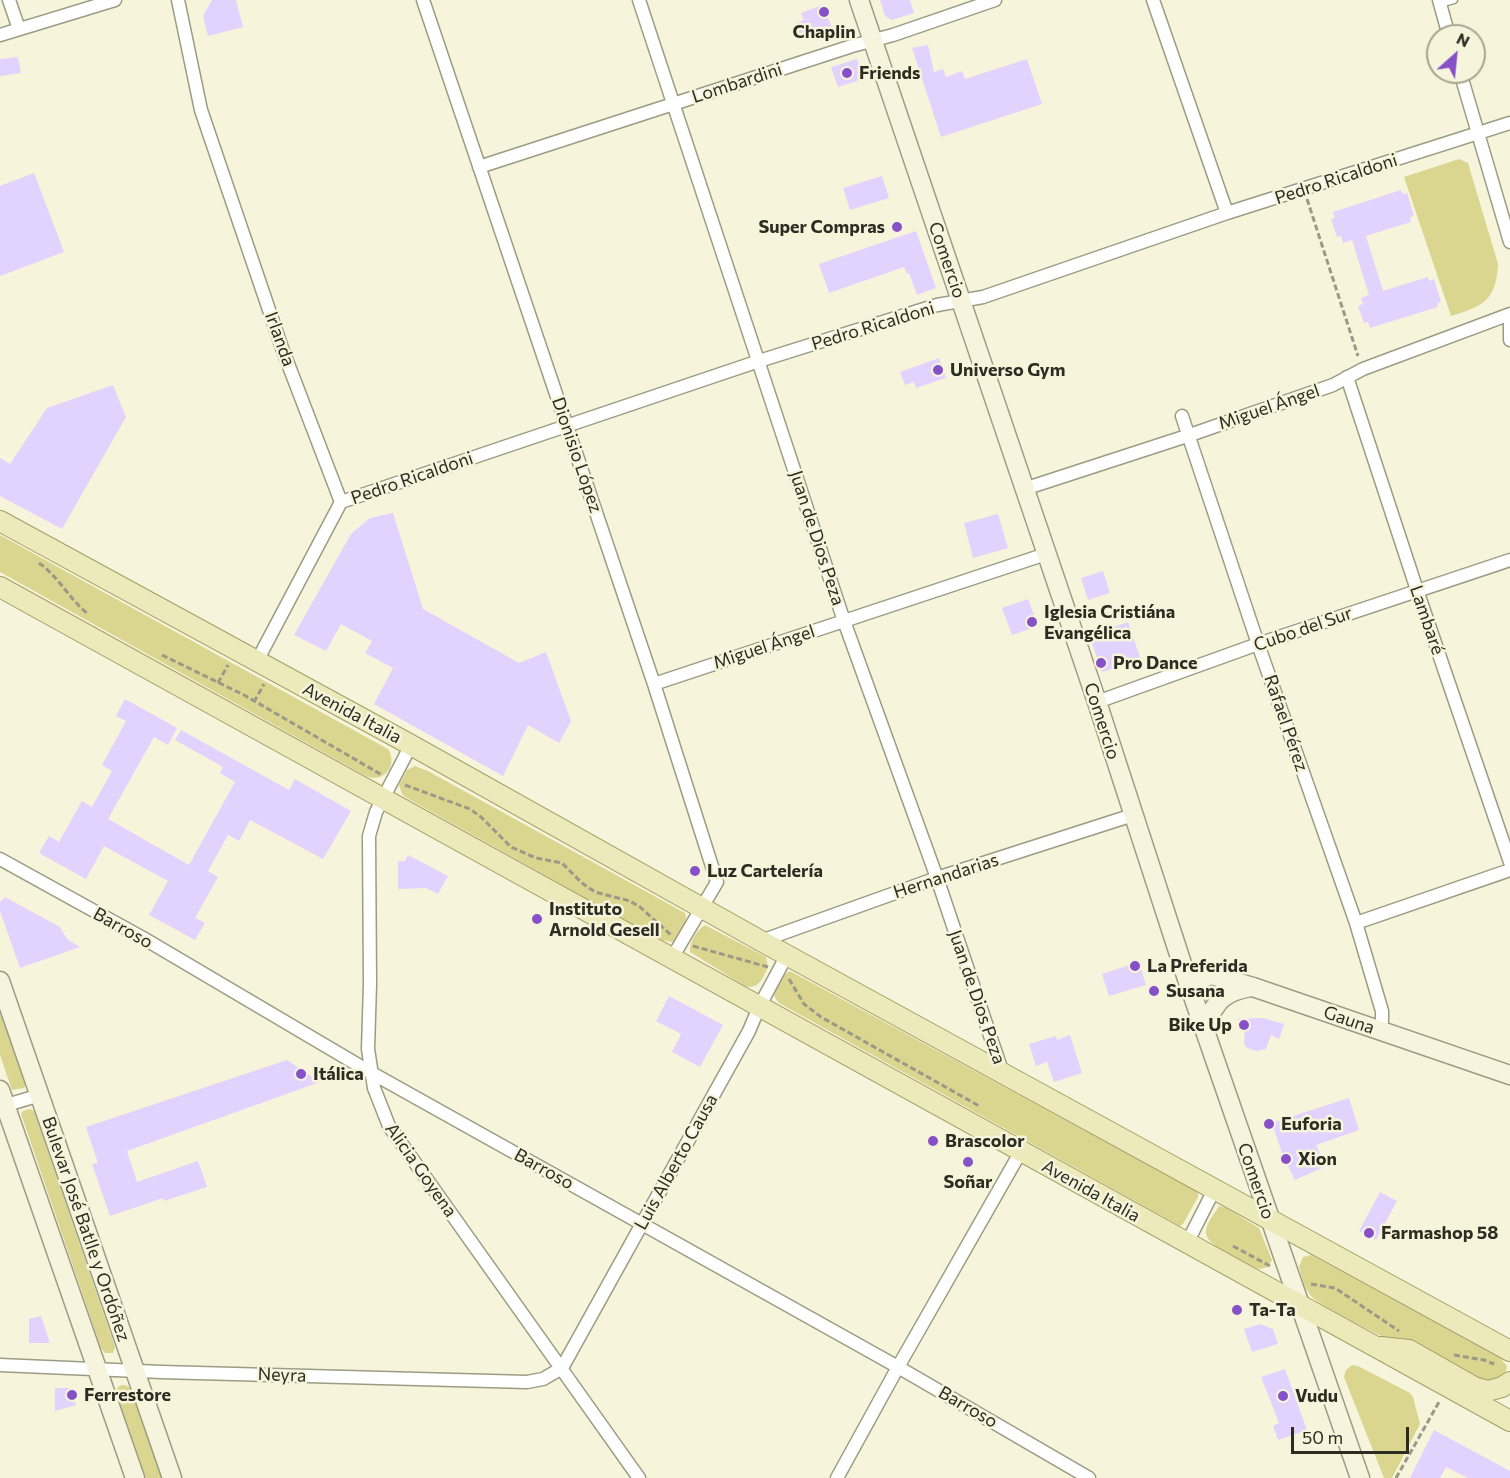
<!DOCTYPE html>
<html>
<head>
<meta charset="utf-8">
<style>
  body { margin:0 }
  #map { position:relative; width:1510px; height:1478px; overflow:hidden; background:#f6f5db; font-family:Commissioner,sans-serif }
  canvas { display:block }
  .north { position:absolute; left:1426px; top:24px; width:60px; height:60px; box-sizing:border-box; background:#f6f5db; border:2px solid #a5a591; border-radius:50%; rotate:27deg; font-size:16px; font-weight:700; line-height:24px; text-align:center; color:#2c2c22 }
  .north::after { content:''; display:block; margin:auto; width:21px; height:27px; background:#8650c7; clip-path:polygon(50% 0,100% 100%,50% 72%,0 100%) }
  .scale { position:absolute; left:1291px; top:1427px; width:118px; height:27px; box-sizing:border-box; border:3px solid #2c2c22; border-top:0; padding-left:8px; font-size:18px; line-height:21px; white-space:nowrap; color:#2c2c22; -webkit-text-stroke:4px #f6f5db; paint-order:stroke }
</style>
</head>
<body>
<div id="map">
<canvas width="1510" height="1478"></canvas>
<div class="north">N</div>
<div class="scale">50 m</div>
</div>
<script>
const context = document.querySelector('canvas').getContext('2d');
context.lineJoin = 'round';
function paint(path, color) {
  context.fillStyle = color;
  context.fill(path, 'evenodd');
}
function strokePath(path, color, width, dash) {
  context.strokeStyle = color;
  context.lineWidth = width;
  context.lineCap = dash ? 'butt' : 'round';
  context.setLineDash(dash || []);
  context.stroke(path);
}
function drawText(font, color, halo, rows, align = 'center') {
  context.font = font + ' Commissioner,sans-serif';
  context.lineWidth = 5;
  context.setLineDash([]);
  context.textBaseline = 'middle';
  context.strokeStyle = halo;
  context.fillStyle = color;
  for (const [text, x, y, turn = 0] of rows) {
    context.save();
    context.translate(x, y);
    context.rotate((+turn || 0) * Math.PI / 180);
    context.textAlign = isNaN(turn) ? turn : align;
    if (halo) context.strokeText(text, 0, 0);
    context.fillText(text, 0, 0);
    context.restore();
  }
}
const green = new Path2D(`
  M1459,159L1468,163L1498,264C1496,301 1483,306 1451,316L1404,177Z
  M0,535L388,749C398,764 385,784 366,776L0,572Z
  M415,766L428,771L685,913C689,922 680,932 675,940L672,942L661,940L405,797L402,794L399,785L407,770Z
  M705,925L766,957L768,967C763,978 759,990 745,986L690,952C689,942 697,930 705,925Z
  M790,971L1198,1192V1197L1183,1224L1180,1226L779,1003L774,996C775,987 782,975 790,971Z
  M0,1010L26,1085L24,1088L12,1090L0,1055Z
  M30,1109L34,1111L115,1347L113,1353H105L101,1348L21,1114L23,1111Z
  M1219,1206L1226,1208L1259,1228L1272,1260L1268,1267L1260,1269L1255,1268C1243,1261 1205,1246 1206,1232C1206,1223 1215,1213 1219,1206Z
  M1311,1255L1500,1358L1507,1366C1506,1374 1501,1380 1492,1380C1472,1382 1328,1313 1312,1297C1304,1289 1302,1277 1299,1267L1303,1257Z
  M1352,1365L1358,1366L1410,1393L1413,1397L1420,1424L1392,1478H1384L1344,1377L1346,1370Z
  M121,1385H125L130,1388L162,1478H146L116,1392V1389Z`);
const building = new Path2D(`
  M212,0H236L243,27L208,36L203,16Z
  M880,0H910L914,13L892,20L885,16Z
  M823,5L832,28L801,40L795,23L804,20L801,13Z
  M928,45L934,72L943,69L946,77L962,71L965,79L1027,59L1042,104L941,137L912,48Z
  M18,57L21,73L0,76V59Z
  M857,59L863,79L838,87L831,67Z
  M34,173L64,252L0,276V186Z
  M882,176L889,198L850,210L843,188Z
  M1401,190L1403,194L1407,193L1414,216L1410,217L1411,222L1366,236L1383,291L1428,277L1429,281L1434,279L1441,302L1437,303L1438,307L1370,328L1368,322L1364,323L1358,306L1363,304L1361,298L1369,295L1352,240L1343,243L1341,236L1337,237L1331,219L1335,218L1333,212Z
  M916,231L936,288L917,295L909,273L907,274L904,267L829,293L819,264Z
  M939,358L946,378L916,388L914,382L905,385L900,372Z
  M113,385L126,417L62,529L0,496V458L10,464L47,408Z
  M393,513L423,609L519,663L546,652L571,721L559,743L528,725L503,776L374,704L393,668L365,653L372,641L341,624L326,651L294,635L351,534L370,518Z
  M998,514L1008,548L973,558L964,523Z
  M1103,571L1110,593L1088,600L1081,578Z
  M1028,599L1038,626L1012,635L1002,608Z
  M1128,622L1141,660L1102,672L1089,635Z
  M125,699L177,728L168,745L154,737L108,819L189,865L235,782L220,773L223,767L175,740L181,730L289,790L295,779L351,811L323,859L250,820L239,841L228,835L208,871L218,877L195,918L205,923L195,940L149,915L168,881L104,846L86,879L39,853L49,836L59,842L82,801L92,807L112,771L102,765L126,721L116,716Z
  M408,855L448,876L438,894L426,888L398,889V861H405Z
  M5,897L60,927L67,939L80,947L20,968L0,911V902Z
  M1139,962L1146,985L1109,996L1102,974Z
  M669,996L723,1025L700,1067L672,1052L681,1034L656,1021Z
  M1263,1018L1284,1024L1279,1039L1271,1035L1266,1049L1257,1051L1247,1048L1244,1043L1245,1027L1237,1019Z
  M1070,1035L1082,1073L1054,1082L1047,1062L1036,1066L1029,1044L1056,1036L1057,1040Z
  M287,1060L320,1082L127,1151L137,1182L198,1161L207,1187L164,1201L163,1198L110,1216L92,1164L98,1163L86,1127Z
  M1349,1098L1359,1130L1316,1145L1326,1166L1295,1180L1283,1156L1272,1123Z
  M1380,1192L1397,1201L1376,1240L1359,1231Z
  M41,1316L50,1343H29V1319Z
  M1260,1324L1273,1329L1278,1344L1252,1352L1244,1329Z
  M1285,1369L1307,1430L1278,1440L1273,1426L1279,1423L1261,1377Z
  M55,1388H71L76,1405L55,1411Z
  M1434,1430L1510,1471V1478H1468L1446,1467L1440,1478H1410Z`);
const path = new Path2D(`
  M1307,199L1358,356
  M39,563C59,577 69,599 88,614
  M162,655L244,695L382,775
  M218,683L228,665
  M254,702L264,684
  M405,785L470,809L481,817L511,847L536,858L562,863L582,883L595,892L630,901L640,907L671,935
  M693,946L768,967
  M789,979L804,1004L821,1017L981,1107
  M1233,1246L1270,1266
  M1311,1284L1335,1288L1399,1331
  M1454,1355L1484,1360L1494,1364
  M1396,1478L1439,1402`);
const lane = new Path2D(`
  M1440,4L1454,0`);
const street = new Path2D(`
  M9,0L19,29
  M178,0L201,110L282,348L341,502L257,661
  M423,0L654,684L717,882L672,958
  M639,0L844,621L937,878L1003,1074
  M1153,0L1227,213
  M1439,0L1449,36
  M0,35L115,0
  M1460,72L1510,242
  M479,167L852,46L893,35L995,0
  M1510,323V340
  M1347,377L1417,590L1510,862
  M1182,416L1258,644L1356,923L1382,1011V1021L1379,1030
  M1024,489L1190,435L1333,385L1363,369L1510,314
  M341,502L759,361L937,305L983,297L1227,213L1510,123
  M654,684L1046,554
  M1097,702L1258,644L1510,560
  M411,745L376,812L369,836L370,984L368,1049L374,1088L389,1126L639,1478
  M0,859L143,938L370,1072L898,1367L1089,1478
  M1356,923L1510,870
  M761,941L937,878L1133,815
  M0,1107L40,1095
  M1187,1243L1214,1190
  M0,1365L161,1372L527,1382L543,1379L562,1368L749,1031L759,1007L787,955
  M837,1478L898,1367L1020,1153`);
const secondary = new Path2D(`
  M859,0L1097,702L1188,982L1360,1478
  M0,981L172,1478
  M1188,982L1212,975L1253,987L1510,1075
  M1203,1027C1217,1002 1221,992 1251,987
  M0,1090L135,1478`);
const primary = new Path2D(`
  M0,521L411,745L761,941L1510,1351
  M0,587L1510,1421
  M1381,1347L1409,1350L1474,1387L1488,1391L1502,1387L1510,1382`);
const markers = [
  [824,12,6,"#8650c7"],
  [847,73,6,"#8650c7"],
  [897,227,6,"#8650c7"],
  [938,370,6,"#8650c7"],
  [1032,622,6,"#8650c7"],
  [1101,663,6,"#8650c7"],
  [695,871,6,"#8650c7"],
  [537,919,6,"#8650c7"],
  [1135,966,6,"#8650c7"],
  [1154,991,6,"#8650c7"],
  [1244,1025,6,"#8650c7"],
  [301,1074,6,"#8650c7"],
  [1269,1124,6,"#8650c7"],
  [933,1141,6,"#8650c7"],
  [1286,1159,6,"#8650c7"],
  [968,1162,6,"#8650c7"],
  [1369,1233,6,"#8650c7"],
  [1237,1310,6,"#8650c7"],
  [72,1395,6,"#8650c7"],
  [1283,1396,6,"#8650c7"]
];
const poiNames = [
  ["Chaplin",824,32,"center"],
  ["Friends",859,73],
  ["Super Compras",885,227,"right"],
  ["Universo Gym",950,370],
  ["Iglesia Cristiána",1044,612],
  ["Evangélica",1044,633],
  ["Pro Dance",1113,663],
  ["Luz Cartelería",707,871],
  ["Instituto",549,909],
  ["Arnold Gesell",549,930],
  ["La Preferida",1147,966],
  ["Susana",1166,991],
  ["Bike Up",1232,1025,"right"],
  ["Itálica",313,1074],
  ["Euforia",1281,1124],
  ["Brascolor",945,1141],
  ["Xion",1298,1159],
  ["Soñar",968,1182,"center"],
  ["Farmashop 58",1381,1233],
  ["Ta-Ta",1249,1310],
  ["Ferrestore",84,1395],
  ["Vudu",1295,1396]
];
const streetNames = [
  ["Lombardini",737,83,-18],
  ["Pedro Ricaldoni",1336,179,-18],
  ["Comercio",947,260,71],
  ["Pedro Ricaldoni",873,326,-17],
  ["Irlanda",280,339,70],
  ["Miguel Ángel",1269,407,-19],
  ["Dionisio López",577,455,71],
  ["Pedro Ricaldoni",412,478,-19],
  ["Juan de Dios Peza",817,538,72],
  ["Lambaré",1427,620,71],
  ["Cubo del Sur",1303,629,-19],
  ["Miguel Ángel",764,647,-18],
  ["Avenida Italia",352,713,28],
  ["Comercio",1102,721,72],
  ["Rafael Pérez",1286,723,71],
  ["Hernandarias",946,876,-18],
  ["Barroso",123,928,29],
  ["Juan de Dios Peza",977,997,71],
  ["Gauna",1349,1020,19],
  ["Luis Alberto Causa",676,1162,-61],
  ["Barroso",544,1169,29],
  ["Alicia Goyena",421,1170,55],
  ["Comercio",1256,1181,71],
  ["Avenida Italia",1091,1191,29],
  ["Bulevar José Batlle y Ordóñez",86,1229,71],
  ["Neyra",282,1375,2],
  ["Barroso",968,1407,30]
];
paint(green, '#dad68f');
paint(building, '#e2d2fe');
strokePath(lane, '#9c9b83', 9);
strokePath(street, '#9c9b83', 15);
strokePath(secondary, '#9c9b83', 21);
strokePath(primary, '#a19e67', 22);
strokePath(path, '#9a9a87', 3, [6, 3]);
strokePath(lane, '#fff', 6);
strokePath(street, '#fff', 12);
strokePath(secondary, '#f6f4dc', 18);
strokePath(primary, '#eceaba', 20);
for (const [x, y, r, color] of markers) {
  const dot = new Path2D();
  dot.arc(x, y, r, 0, 2 * Math.PI);
  context.fillStyle = color;
  context.fill(dot);
  strokePath(dot, '#f6f5db', 2);
}
drawText('bold 18px', '#2c2c22', '#f6f5db', poiNames, 'left');
drawText('18px', '#2c2c22', '#f6f5db', streetNames);
</script>
</body>
</html>
